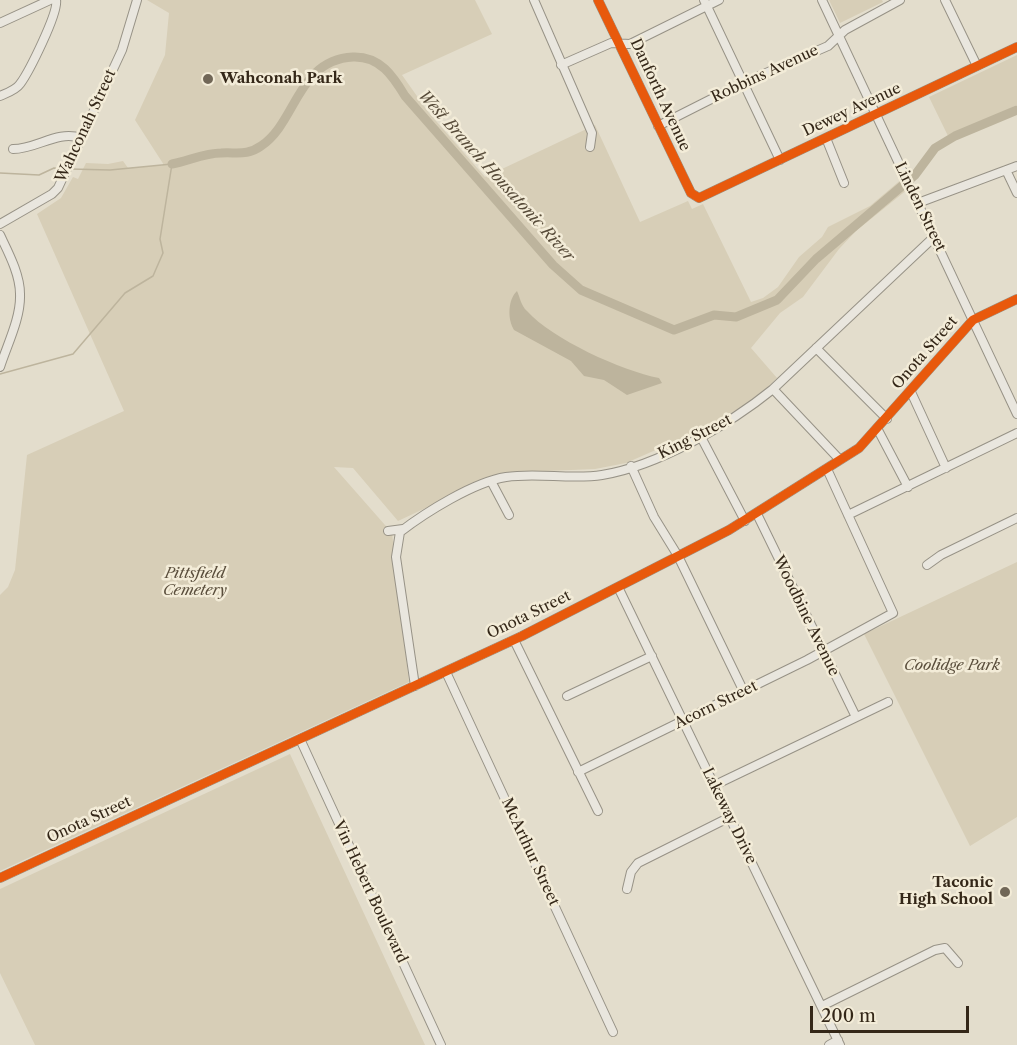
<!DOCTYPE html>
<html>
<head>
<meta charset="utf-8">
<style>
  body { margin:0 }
  #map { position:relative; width:1017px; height:1045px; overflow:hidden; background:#e3ddcc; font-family:"Libre Caslon Text",serif }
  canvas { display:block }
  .scale { position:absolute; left:810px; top:1006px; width:159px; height:27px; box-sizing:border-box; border:3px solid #342718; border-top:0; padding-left:8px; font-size:18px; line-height:21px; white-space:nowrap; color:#342718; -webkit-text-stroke:4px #f3ecd8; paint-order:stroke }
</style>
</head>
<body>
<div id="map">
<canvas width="1017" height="1045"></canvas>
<div class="scale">200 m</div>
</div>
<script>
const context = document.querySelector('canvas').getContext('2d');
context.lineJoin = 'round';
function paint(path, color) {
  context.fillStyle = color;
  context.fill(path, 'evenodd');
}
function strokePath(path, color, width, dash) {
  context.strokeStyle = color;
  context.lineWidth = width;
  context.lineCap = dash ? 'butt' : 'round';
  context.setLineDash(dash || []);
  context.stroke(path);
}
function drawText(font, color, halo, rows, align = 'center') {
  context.font = font + ' "Libre Caslon Text",serif';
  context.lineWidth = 5;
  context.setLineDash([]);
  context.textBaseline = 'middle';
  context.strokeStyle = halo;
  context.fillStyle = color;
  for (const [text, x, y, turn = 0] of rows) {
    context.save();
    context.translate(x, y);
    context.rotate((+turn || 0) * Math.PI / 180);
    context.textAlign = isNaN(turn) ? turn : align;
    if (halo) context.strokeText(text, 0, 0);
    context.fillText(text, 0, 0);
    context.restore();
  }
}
const green = new Path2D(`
  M147,0H475L492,34L402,75L429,113L485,177L595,125L640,222L688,201L692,209L703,204L751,302L763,298L778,287L799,257L822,237L828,227L870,206L903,178L908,189L856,231L839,249L803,297L780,313L751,348L777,378L754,400L699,431L626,463L595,469L500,473L398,521L353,468L334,467L392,533L409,682L0,871V595L8,587L15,570L27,455L124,411L37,214L61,198L73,177L78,179L86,163L108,164L123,161L128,168L164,165L135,120L165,55L169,13Z
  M829,0H882L883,2L840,23Z
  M1017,55V105L949,138L929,97Z
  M1017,562V817L970,846L864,634Z
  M290,754L425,1045H35L0,973V889Z`);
const water = new Path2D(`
  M517,291C520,297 521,306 527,311C552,339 622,371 659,378L662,383L627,395L604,380L584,376L571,361L514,330C507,319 508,299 517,291Z`);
const stream = new Path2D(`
  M0,173L39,175L54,168L62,169
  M0,374L73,354L125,293L153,276L163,253L160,239L172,164L110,170L70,169`);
const river = new Path2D(`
  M172,164C188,161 205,153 221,153C237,152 247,156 261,146C297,122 297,60 353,57C380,56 393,76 405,96L553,265L581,290L674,330L714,315L736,317L777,300L816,259L915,175L935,148L955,136L1017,110`);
const minor = new Path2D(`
  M534,0L592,133L590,147
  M598,0L691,193L699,198L1017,47
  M704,0L780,160
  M822,0L1017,414
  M945,0L977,66
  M0,23L50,0
  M561,65L611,43L630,44L719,0
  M0,96C7,93 16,90 20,84C29,72 59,12 56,0
  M658,126L743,83L828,46L845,30L900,0
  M826,138L844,183
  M13,149C37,149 57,130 81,138
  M1006,170L1017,193
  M918,203L1017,166
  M0,224L52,194L58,188L122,50L137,0
  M0,235C8,252 20,274 20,294C21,318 7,345 0,367
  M816,348L887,419
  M773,389L840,460
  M911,392L946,468
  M878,430L908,487
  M701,437L745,521
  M631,466L654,517L678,556L743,690
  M491,481L509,515
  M757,514L856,717
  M848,515L1017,433
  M388,531L403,529
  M927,565L941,555L1017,518
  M618,587L840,1045
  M514,640L598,811
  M446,672L613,1032
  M415,686L396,557L400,532C426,512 474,482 506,477C537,472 571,480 602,475C658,466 730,424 773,389L934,237
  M567,696L652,656
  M300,739L441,1045
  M578,772L807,660L893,613L827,469
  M715,785L888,702
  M0,878L522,636L729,530L859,448L973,320L1017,299
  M627,889L631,872L638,863L730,817
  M822,1006L935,950L945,948L958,963
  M829,1045L838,1040`);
const cycleway = new Path2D(`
  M598,0L691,193L699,198L1017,47
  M0,878L522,636L729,530L859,448L973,320L1017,299`);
const markers = [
  [208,79,6,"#716757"],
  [1005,892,6,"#716757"]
];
const streetNames = [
  ["Robbins Avenue",765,74,-25],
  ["Danforth Avenue",660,95,65],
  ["Dewey Avenue",852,110,-25],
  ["Wahconah Street",86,126,-65],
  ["Linden Street",920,207,64],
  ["Onota Street",925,353,-49],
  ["King Street",695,437,-27],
  ["Onota Street",529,615,-26],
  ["Woodbine Avenue",806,616,64],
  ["Acorn Street",716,705,-26],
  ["Lakeway Drive",729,816,64],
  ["Onota Street",89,820,-25],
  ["McArthur Street",530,852,65],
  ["Vin Hebert Boulevard",370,892,65]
];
const poiNames = [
  ["Wahconah Park",220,79],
  ["Taconic",993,883,"right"],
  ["High School",993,900,"right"]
];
const parkNames = [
  ["Pittsfield",195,574],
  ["Cemetery",195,591],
  ["Coolidge Park",952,666]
];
const waterNames = [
  ["West Branch Housatonic River",496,176,48]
];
paint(green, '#d7ceb7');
paint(water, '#bdb49d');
strokePath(stream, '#bdb49d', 1.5);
strokePath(river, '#bdb49d', 9);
strokePath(minor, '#979286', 10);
strokePath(minor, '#e9e6de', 8);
strokePath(cycleway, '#e8590c', 9);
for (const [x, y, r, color] of markers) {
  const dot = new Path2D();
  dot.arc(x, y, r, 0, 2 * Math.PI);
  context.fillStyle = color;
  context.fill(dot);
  strokePath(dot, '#f3ecd8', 2);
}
drawText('15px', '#342718', '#f3ecd8', streetNames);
drawText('bold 15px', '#342718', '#f3ecd8', poiNames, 'left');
drawText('italic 15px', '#5a4e3c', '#f3ecd8', parkNames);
drawText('italic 16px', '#584c3a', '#f3ecd8', waterNames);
</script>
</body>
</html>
